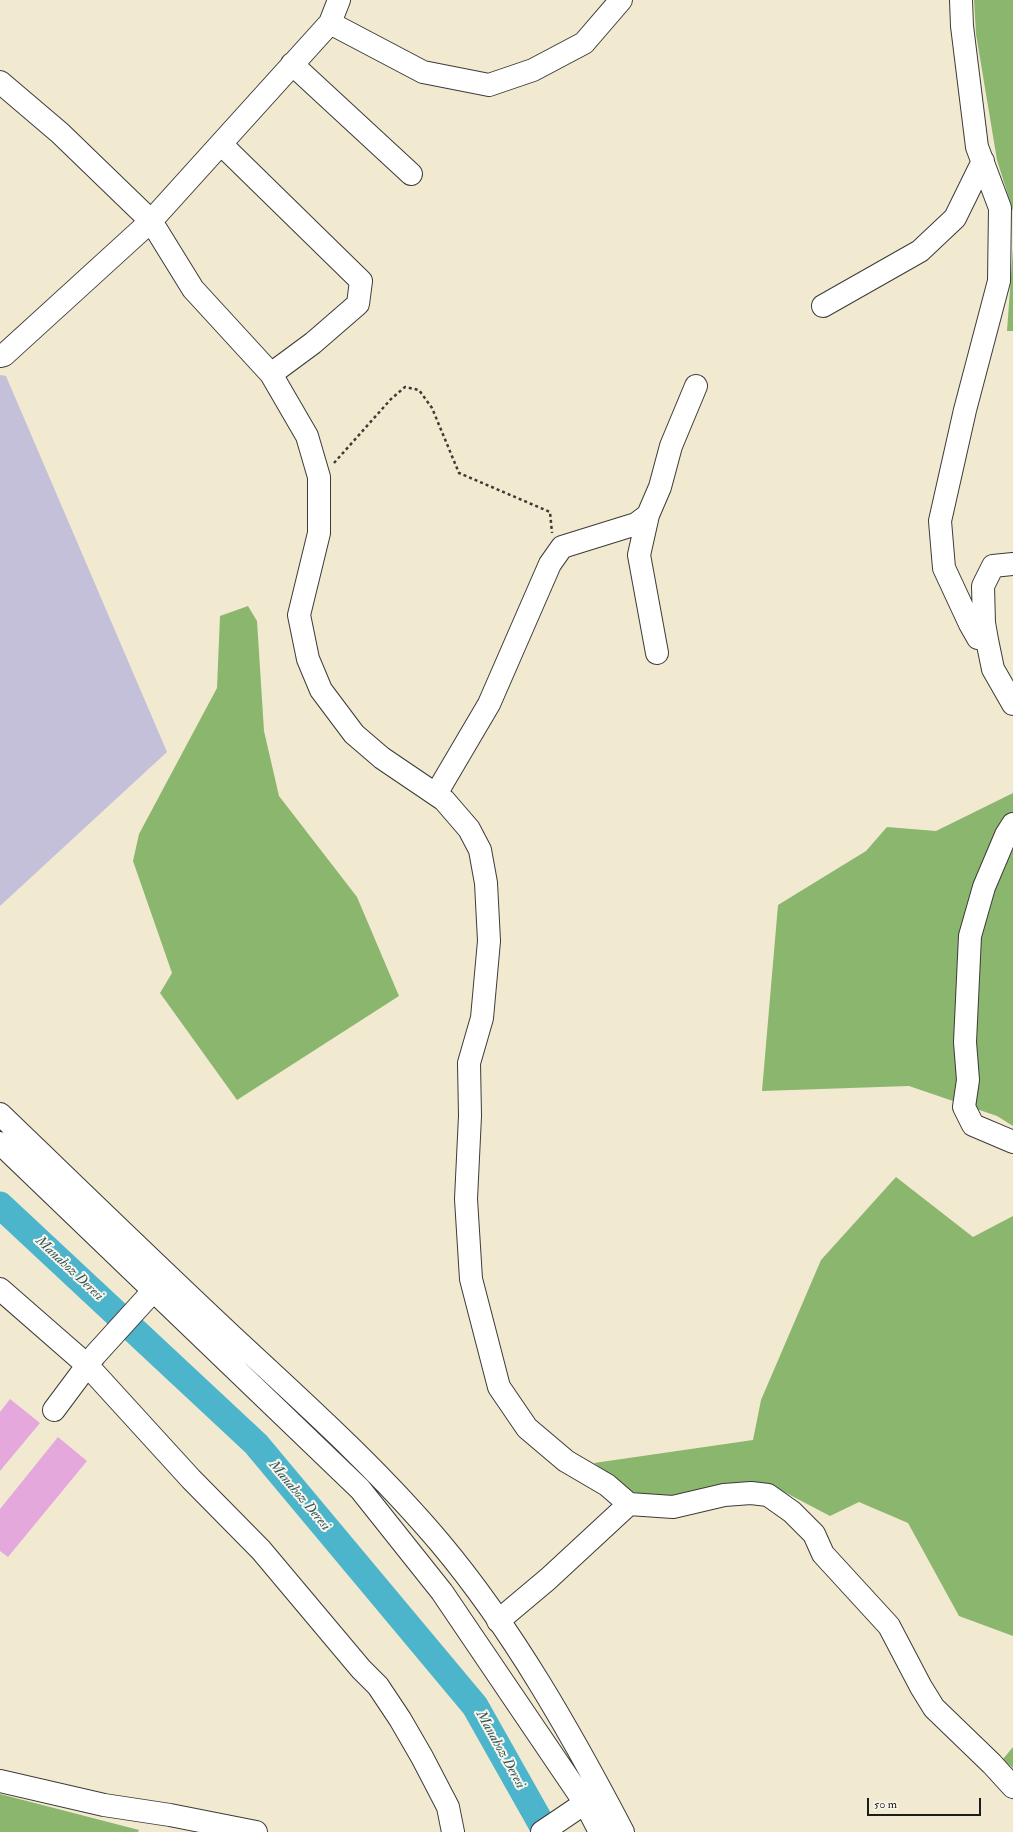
<!DOCTYPE html>
<html>
<head>
<meta charset="utf-8">
<style>
  body { margin:0 }
  #map { position:relative; width:1013px; height:1832px; overflow:hidden; background:#f1ead1; font-family:"IM FELL Double Pica",serif }
  canvas { display:block }
  .scale { position:absolute; left:867px; top:1798px; width:114px; height:18px; box-sizing:border-box; border:2px solid #1c1c1c; border-top:0; padding-left:5px; font-size:12px; line-height:14px; white-space:nowrap; color:#1c1c1c; -webkit-text-stroke:3px #fbf7ec; paint-order:stroke }
</style>
</head>
<body>
<div id="map">
<canvas width="1013" height="1832"></canvas>
<div class="scale">50 m</div>
</div>
<script>
const context = document.querySelector('canvas').getContext('2d');
context.lineJoin = 'round';
function paint(path, color) {
  context.fillStyle = color;
  context.fill(path, 'evenodd');
}
function strokePath(path, color, width, dash) {
  context.strokeStyle = color;
  context.lineWidth = width;
  context.lineCap = dash ? 'butt' : 'round';
  context.setLineDash(dash || []);
  context.stroke(path);
}
function drawText(font, color, halo, rows, align = 'center') {
  context.font = font + ' "IM FELL Double Pica",serif';
  context.lineWidth = 4;
  context.setLineDash([]);
  context.textBaseline = 'middle';
  context.strokeStyle = halo;
  context.fillStyle = color;
  for (const [text, x, y, turn = 0] of rows) {
    context.save();
    context.translate(x, y);
    context.rotate((+turn || 0) * Math.PI / 180);
    context.textAlign = isNaN(turn) ? turn : align;
    if (halo) context.strokeText(text, 0, 0);
    context.fillText(text, 0, 0);
    context.restore();
  }
}
const industrial = new Path2D(`
  M0,375L6,376L167,752L0,906Z`);
const forest = new Path2D(`
  M974,0H1013V211L997,160L976,34Z
  M1013,248V331H1007Z
  M248,606L257,621L264,731L279,796L357,897L399,996L237,1100L160,993L172,973L133,861L139,834L217,688L220,616Z
  M1013,793V1126L997,1116L909,1086L762,1091L778,905L866,851L887,827L936,831Z
  M896,1177L973,1237L1013,1216V1636L959,1616L908,1523L859,1502L830,1516L771,1485L680,1497H636L594,1463L753,1440L761,1400L821,1260Z
  M1013,1747V1768L1003,1759Z
  M0,1794L139,1830L138,1832H0Z`);
const river = new Path2D(`
  M0,1205L256,1444L475,1706L546,1832`);
const building = new Path2D(`
  M10,1399L40,1423L0,1471V1412Z
  M58,1437L87,1461L8,1557L0,1551V1509Z`);
const path = new Path2D(`
  M334,463L391,399L405,387L419,390L432,408L459,473L550,512L552,533`);
const minor = new Path2D(`
  M961,0L962,26L977,147L1000,208L999,281L965,410L940,521L944,568L970,624L978,638L987,640L984,623L983,586L993,566L1013,564
  M330,23L339,0
  M292,64L411,174
  M0,82L60,133L151,221L193,289L271,374L307,436L319,477V533L299,615L308,659L321,690L354,734L382,758L444,800L469,829L480,850L486,883L489,941L482,1018L469,1063L470,1116L466,1199L471,1279L499,1387L527,1428L566,1461L607,1485L629,1504L548,1579L498,1621
  M221,144L361,281L358,304L313,343L271,374
  M823,306L920,251L955,218L983,161
  M0,356L4,355L151,221L330,23L423,72L489,85L533,70L584,43L621,0
  M648,515L639,555L657,653
  M987,640L993,669L1013,704
  M436,794L489,704L550,564L562,547L636,524L648,515L660,487L671,446L696,386
  M1013,824L1006,835L984,887L970,936L965,1042L968,1080L964,1107L973,1125L1013,1142
  M0,1289L87,1365L191,1479L261,1550L361,1669L378,1686L400,1719L422,1757L448,1807L453,1832
  M54,1410L95,1355L154,1290
  M629,1504L673,1507L724,1495L751,1493L768,1495L792,1512L814,1534L823,1554L889,1626L921,1687L934,1708L992,1764L1013,1787
  M0,1781L104,1805L170,1815L256,1832
  M542,1832L585,1803L602,1795`);
const major = new Path2D(`
  M0,1114C77,1188 154,1263 233,1337C304,1403 378,1469 441,1544C513,1630 571,1733 623,1832
  M0,1143L360,1489L442,1592L585,1803L600,1832`);
const waterNames = [
  ["Manahoz Deresi",69,1269,43],
  ["Manahoz Deresi",299,1496,50],
  ["Manahoz Deresi",500,1750,61]
];
paint(industrial, '#c5c0da');
paint(forest, '#8bb66e');
strokePath(river, '#4cb4cb', 27);
paint(building, '#e4a8dd');
strokePath(minor, '#3c3b37', 24);
strokePath(major, '#3c3b37', 24);
strokePath(path, '#3c3b37', 2.5, [3, 3]);
strokePath(minor, '#fff', 22);
strokePath(major, '#fff', 22);
drawText('italic 14px', '#2f5962', '#fbf7ec', waterNames);
</script>
</body>
</html>
